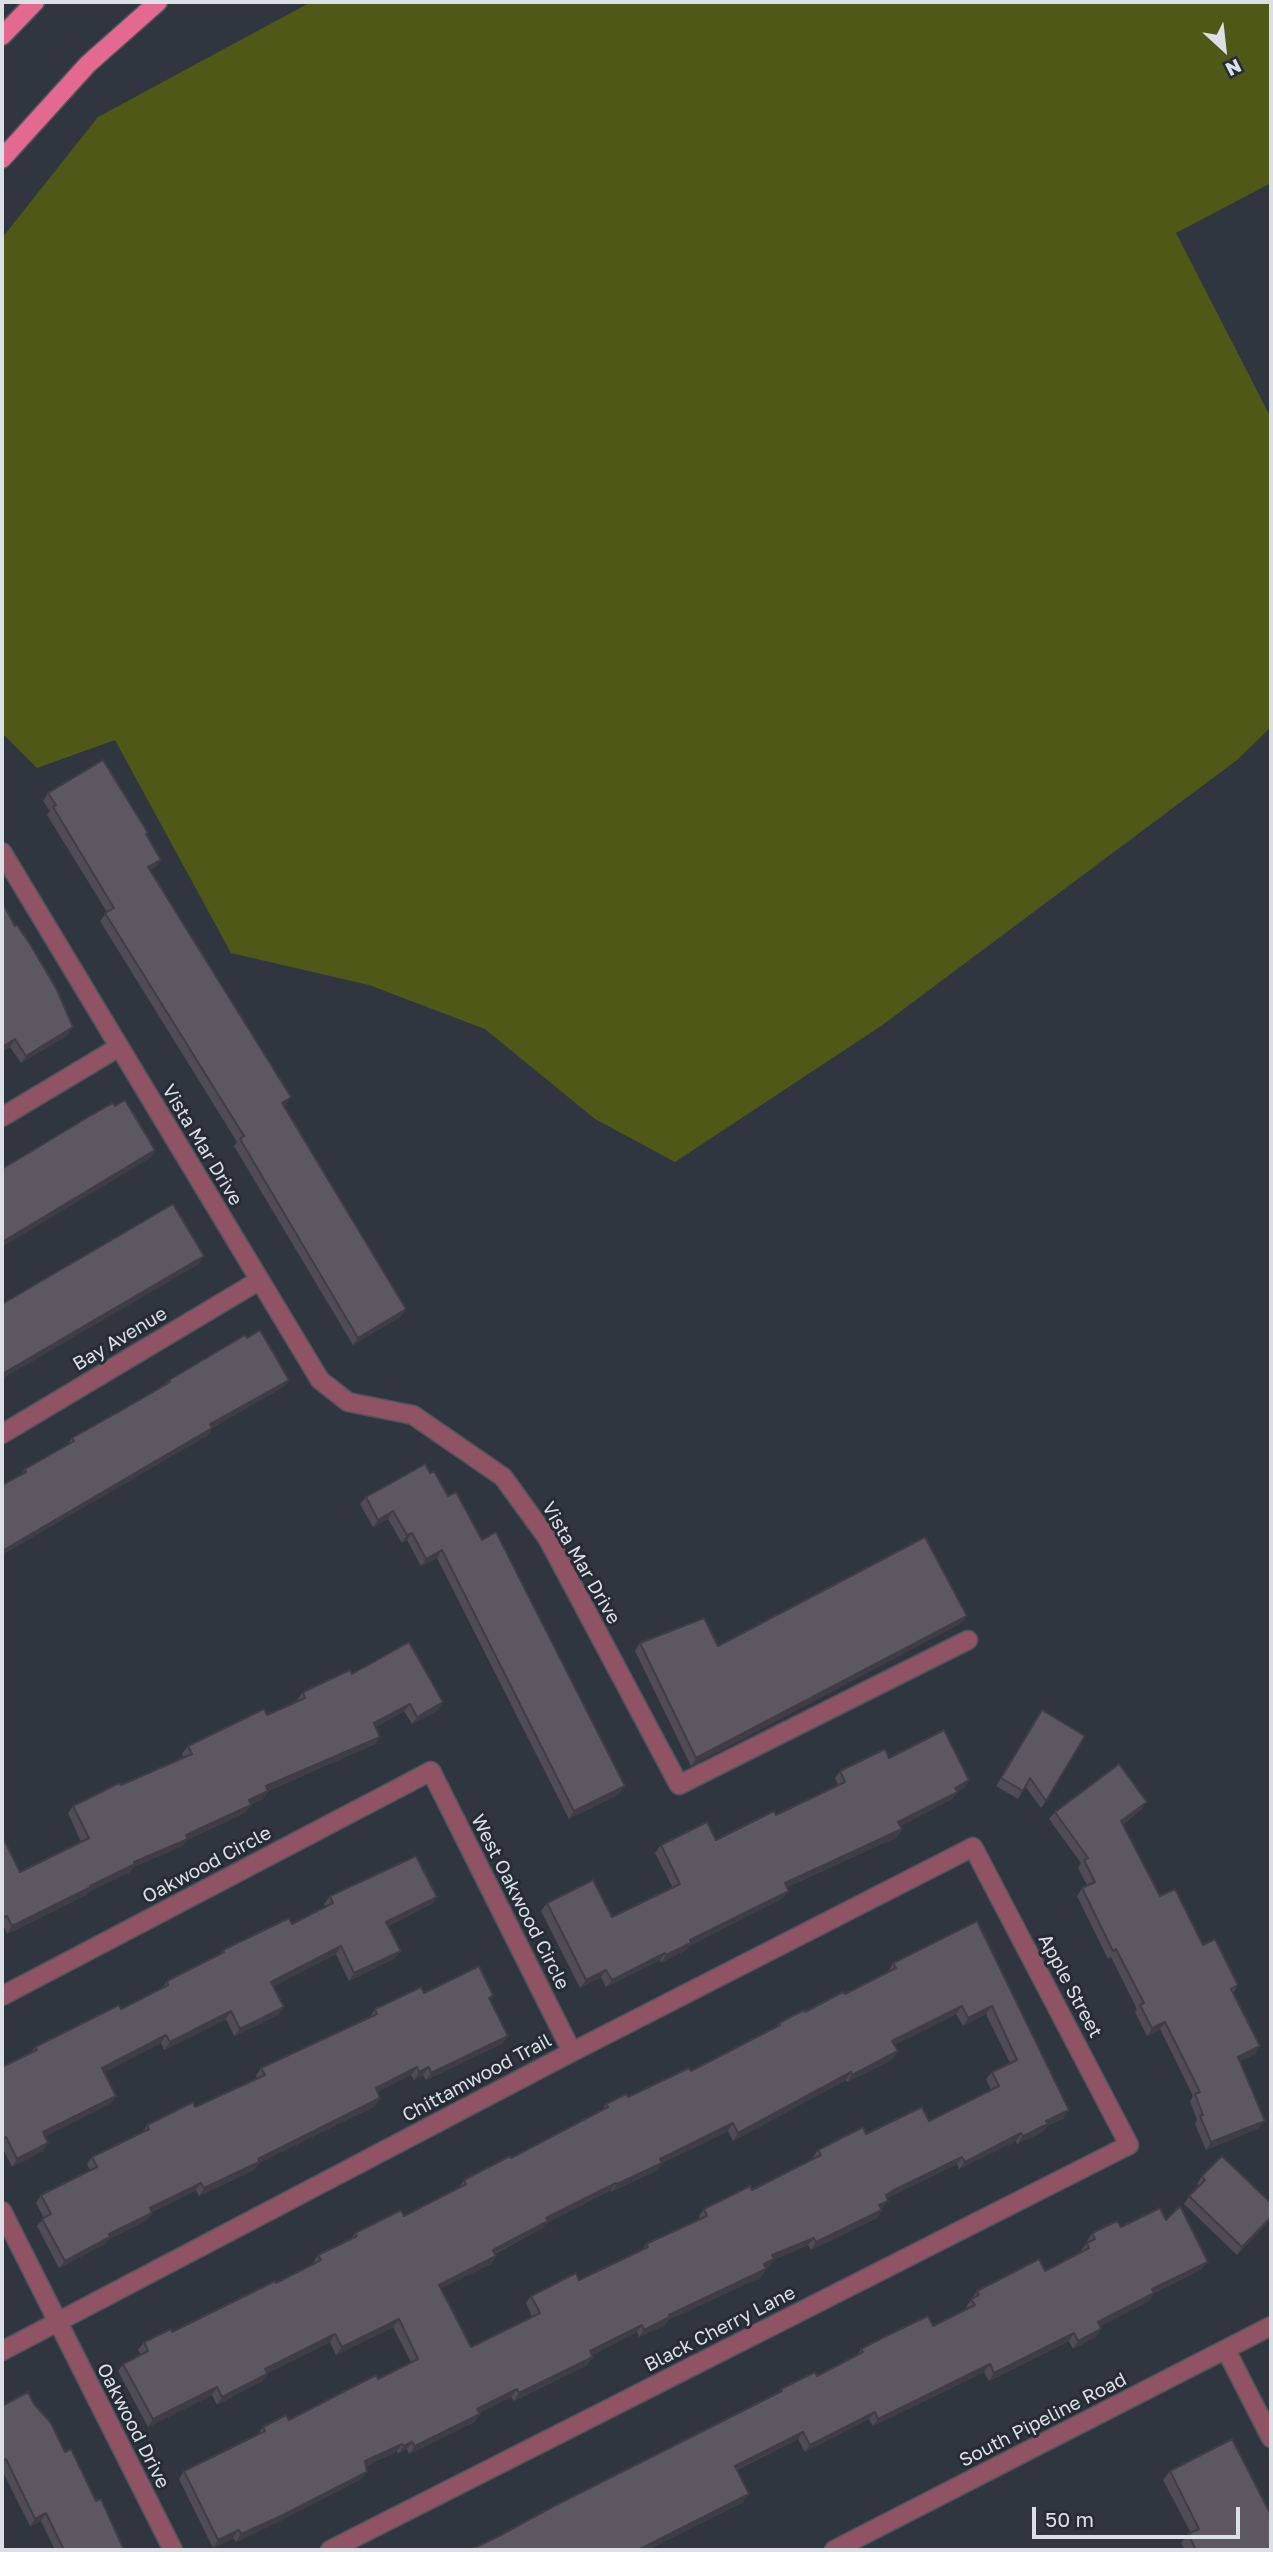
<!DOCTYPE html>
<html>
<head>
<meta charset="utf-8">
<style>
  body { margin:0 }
  #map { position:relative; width:1273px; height:2552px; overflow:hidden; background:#303640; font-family:"Golos Text",sans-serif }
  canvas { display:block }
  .frame { position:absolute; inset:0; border:4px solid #dbdfe6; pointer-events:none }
  .north { position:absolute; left:1189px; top:14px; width:70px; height:70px; -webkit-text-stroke:5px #262c35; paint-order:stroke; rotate:153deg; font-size:19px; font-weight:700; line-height:28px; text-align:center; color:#dbdfe6 }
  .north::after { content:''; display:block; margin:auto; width:24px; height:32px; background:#dbdfe6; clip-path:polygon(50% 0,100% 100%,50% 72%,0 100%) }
  .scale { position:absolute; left:1032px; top:2507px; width:208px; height:32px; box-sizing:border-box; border:4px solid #dbdfe6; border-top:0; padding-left:9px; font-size:21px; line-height:24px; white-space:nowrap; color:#dbdfe6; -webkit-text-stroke:5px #262c35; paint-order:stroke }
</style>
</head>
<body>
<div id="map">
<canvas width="1273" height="2552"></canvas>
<div class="frame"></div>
<div class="north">N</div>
<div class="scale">50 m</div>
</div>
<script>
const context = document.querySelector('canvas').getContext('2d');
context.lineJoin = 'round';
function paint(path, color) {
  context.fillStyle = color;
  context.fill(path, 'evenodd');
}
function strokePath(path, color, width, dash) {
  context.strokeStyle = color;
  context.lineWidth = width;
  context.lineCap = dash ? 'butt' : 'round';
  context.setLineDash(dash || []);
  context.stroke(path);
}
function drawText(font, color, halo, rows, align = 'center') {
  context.font = font + ' "Golos Text",sans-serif';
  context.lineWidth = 6;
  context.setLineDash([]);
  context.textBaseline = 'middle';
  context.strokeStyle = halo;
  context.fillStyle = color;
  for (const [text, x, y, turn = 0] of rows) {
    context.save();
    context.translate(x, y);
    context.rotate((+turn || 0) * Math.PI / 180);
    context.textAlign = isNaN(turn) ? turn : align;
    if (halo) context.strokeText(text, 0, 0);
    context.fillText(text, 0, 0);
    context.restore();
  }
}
const green = new Path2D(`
  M311,2H1271V183L1176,233L1271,418V727L1237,760L881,1026L675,1162L595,1119L485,1029L369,985L231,953L115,740L37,768L5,736H2V238L98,117Z`);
const minor = new Path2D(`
  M2,852L320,1380L348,1402L413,1415L503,1477L548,1539L679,1785L968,1640
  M2,1117L119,1047
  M2,1434L260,1280
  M2,1996L431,1771L572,2052
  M2,2211L173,2550
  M1226,2350L1271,2438
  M2,2351L572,2052L973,1847L1129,2145L330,2550
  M834,2550L1271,2326`);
const major = new Path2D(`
  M2,36L35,2
  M2,159L88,64L158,2`);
const wall = new Path2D(`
  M48,793L148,833L147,835L161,860L155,867L150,870L291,1097L284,1106L406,1309L400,1317L353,1345L234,1146L237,1142L100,921L107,912L47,815L50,811L43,801Z
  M2,902L68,1035L21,1063L10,1047L2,1052Z
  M247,1338L289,1380L283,1387L212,1428L207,1436L21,1475L25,1469L67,1445L72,1438L143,1398L165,1384L169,1380Z
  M430,1473L482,1540L625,1786L619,1794L569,1819L437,1558L421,1566L407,1540L402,1543L388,1519L373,1527L360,1504L366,1497Z
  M967,1616L961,1623L691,1766L635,1651L640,1643L718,1646Z
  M352,1674L438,1710L412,1724L404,1711L376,1727L380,1737L375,1744L268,1791L263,1799L251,1804L246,1812L187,1840L182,1846L133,1867L130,1872L88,1892L86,1895L7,1934L2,1923L20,1872L81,1842L68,1813L73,1806L184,1758L182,1754L188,1746L267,1715L298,1701L297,1700L303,1692Z
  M1042,1710L1046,1801L1041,1808L1025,1786L1018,1799L996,1786Z
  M889,1758L969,1780L964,1788L957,1791L952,1799L900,1826L902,1829L897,1837L787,1887L783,1898L689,1946L686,1950L661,1963L660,1960L606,1987L601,1977L580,1988L541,1911L547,1903L612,1917L673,1888L655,1853L661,1845L716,1840L776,1815L838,1785L835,1778L840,1771Z
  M1142,1809L1123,1824L1160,1896L1238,1985L1233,1993L1260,2046L1255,2054L1240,2061L1259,2128L1206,2150L1195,2124L1197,2120L1190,2101L1193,2096L1160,2029L1147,2036L1135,2012L1137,2009L1111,1957L1108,1959L1077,1896L1082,1888L1087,1885L1078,1868L1081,1863L1049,1819L1055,1812Z
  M330,1896L437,1897L431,1904L388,1926L395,1958L349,1981L336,1954L273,1986L284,2007L278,2015L234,2036L226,2019L164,2050L161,2043L104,2072L116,2096L111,2103L45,2136L48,2143L43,2151L12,2167L2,2147V2067L30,2054L35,2047L121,2009L162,1988L167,1981L220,1954L223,1950L292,1924L326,1906L324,1904Z
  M977,1921L1064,2118L1047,2126L1043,2132L1017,2144L1016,2141L959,2169L957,2164L889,2197L887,2198L888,2201L881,2209L882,2210L877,2218L811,2250L808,2245L773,2260L769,2267L766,2268V2269L761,2277L668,2320L665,2325L639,2337L637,2332L592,2355L587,2365L514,2401L511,2397L479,2413L480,2414L474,2422L409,2454L407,2449L398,2454L397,2451L366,2466L367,2472L361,2479L276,2523L236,2542L233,2538L213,2548L179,2479L184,2471L258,2434L263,2427L289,2420L378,2379L411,2362L393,2327L336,2355L330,2342L267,2373L262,2381L217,2405L212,2395L148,2427L118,2371L123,2364L141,2355L138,2350L144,2342L172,2332L276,2283L313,2264V2263L318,2255L351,2239L355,2233L404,2216L459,2188L464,2180L511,2158L602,2110L606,2104L628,2097L691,2071L776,2028L779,2023L845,1994L888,1972L893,1963ZM956,2014L963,2026L986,2014L1010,2063L992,2072L986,2079L991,2090L929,2121L866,2134L818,2150L813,2157L814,2159L752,2190L704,2209L699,2216L700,2219L646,2244L643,2249L579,2280L531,2296L526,2303L532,2317L471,2347L441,2288L491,2264L496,2256L495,2254L542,2228L546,2223L611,2190V2192L657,2170L662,2163L728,2131L733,2141L846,2080L847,2082L893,2059L894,2045Z
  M424,1993L493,1995L490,2000L503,2043L426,2080L423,2075L414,2080L411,2075L377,2092L380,2098L375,2106L259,2163L254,2170L199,2196L196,2190L152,2212L147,2220L109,2239L105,2244L59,2268L37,2226L44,2218L36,2203L41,2195L90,2171L87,2164L92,2157L142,2133L147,2125L195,2107L257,2078L256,2076L261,2068L370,2017L375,2009Z
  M1202,2176L1271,2203V2219L1237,2255L1184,2204L1189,2196L1199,2186L1197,2184Z
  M1166,2220L1202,2269L1154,2293L1149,2301L1100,2326L1101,2329L1096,2337L1073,2349L1069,2341L989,2381L984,2372L873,2426L869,2419L805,2452L798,2439L737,2470L743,2502L648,2550H470L778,2393L781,2389L817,2376L857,2355L861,2349L933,2326L967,2309L966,2307L977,2291L1045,2271L1082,2252L1081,2250L1088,2242L1087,2241L1092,2233Z
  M34,2404L96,2501L124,2550H55L41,2521L30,2526L2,2470V2406Z
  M1170,2471L1271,2550H1185L1181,2543L1188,2534L1191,2533L1163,2480Z`);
const shadedWall = new Path2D(`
  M161,860L155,867L143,875L148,867Z
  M73,1027L68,1035L21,1063L26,1056Z
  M15,1039L10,1047L2,1052V1047Z
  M291,1097L286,1105L277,1111L282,1103Z
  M155,1150L150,1158L2,1247V1242Z
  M204,1256L199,1264L2,1379V1374Z
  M406,1309L400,1317L353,1345L358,1338Z
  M289,1380L283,1387L205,1432L210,1424Z
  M212,1428L207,1436L2,1555V1551Z
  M393,1511L388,1519L373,1527L378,1520Z
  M412,1533L407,1540L402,1543L407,1535Z
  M442,1550L437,1558L421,1566L426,1559Z
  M967,1616L961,1623L691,1766L696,1758Z
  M443,1702L438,1710L412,1724L417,1717Z
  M410,1704L404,1711L368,1731L374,1723Z
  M380,1737L375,1744L261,1794L266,1786Z
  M969,1780L964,1788L950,1795L955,1788Z
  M625,1786L619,1794L569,1819L574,1811Z
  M268,1791L263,1799L244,1808L249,1800Z
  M958,1792L952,1799L893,1830L898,1822Z
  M1147,1802L1142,1809L1116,1828L1121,1821Z
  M251,1805L246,1812L187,1840L182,1846L133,1867L130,1872L88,1892L86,1895L7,1934L12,1926L186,1835Z
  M902,1829L897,1837L779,1890L785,1883Z
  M789,1891L783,1898L689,1946L686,1950L661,1963L666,1955L690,1940Z
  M437,1897L431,1904L381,1929L386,1922Z
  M341,1946L336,1954L266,1990L271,1982Z
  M401,1951L395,1958L349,1981L354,1973Z
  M665,1953L660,1960L606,1987L612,1980Z
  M606,1970L601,1977L580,1988L586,1980Z
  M962,2006L956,2014L887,2048L892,2041Z
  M992,2006L986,2014L963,2026L968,2018Z
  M284,2007L278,2015L234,2036L240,2029Z
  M231,2011L226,2019L164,2050L170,2042Z
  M1165,2022L1160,2029L1147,2036L1152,2028Z
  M166,2035L161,2043L97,2076L102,2068Z
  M508,2036L503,2043L426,2080L431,2073Z
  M1260,2046L1255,2054L1233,2065L1238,2057Z
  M898,2051L893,2059L847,2082L852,2075Z
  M417,2067L411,2075L370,2096L376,2088Z
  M429,2067L423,2075L414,2080L419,2072Z
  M851,2072L846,2080L733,2141L738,2133Z
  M116,2096L111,2103L37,2140L43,2132Z
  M380,2098L375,2106L259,2163L254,2170L199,2196L204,2188L258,2159Z
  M1069,2110L1064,2118L1047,2126L1043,2132L1017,2144L1023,2136L1046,2121Z
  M1265,2121L1259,2128L1206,2150L1211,2142Z
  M733,2123L728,2131L662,2163L657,2170L611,2192L617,2184L660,2159Z
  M1021,2133L1016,2141L959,2169L965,2162Z
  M48,2143L43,2151L12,2167L17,2159Z
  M962,2157L957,2164L880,2202L886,2195L894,2190Z
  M201,2183L196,2190L145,2215L150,2208Z
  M616,2183L611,2190L546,2223L542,2228L487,2257L493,2250L546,2218Z
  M888,2201L883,2208L874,2213L879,2205Z
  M882,2210L877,2218L811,2250L816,2242Z
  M152,2213L147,2220L109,2239L105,2244L59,2268L65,2261L109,2234Z
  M1271,2217V2219L1237,2255L1242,2247Z
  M814,2238L808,2245L773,2260L769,2267L759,2272L772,2255Z
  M496,2256L491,2264L434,2292L439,2285Z
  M1208,2262L1202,2269L1147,2296L1152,2289Z
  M766,2269L761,2277L668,2320L665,2325L639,2337L644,2330L669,2315Z
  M1154,2293L1149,2301L1092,2330L1098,2322Z
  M399,2319L393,2327L336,2355L342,2347Z
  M642,2325L637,2332L584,2359L590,2351Z
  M1101,2329L1096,2337L1073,2349L1078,2341Z
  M1074,2333L1069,2341L989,2381L994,2373Z
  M335,2334L330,2342L260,2376L265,2369Z
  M593,2357L587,2365L514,2401L519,2393Z
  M990,2364L984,2372L873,2426L878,2419Z
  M267,2374L262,2381L217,2405L222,2397Z
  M217,2387L212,2395L148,2427L153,2419Z
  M517,2389L511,2397L472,2417L477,2409Z
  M875,2412L869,2419L805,2452L810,2445Z
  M480,2414L474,2422L409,2454L415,2446Z
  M803,2432L798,2439L729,2473L735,2466Z
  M412,2442L407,2449L398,2454L404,2446Z
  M402,2444L397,2451L359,2469L365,2461Z
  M367,2472L361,2479L276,2523L236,2542L241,2534Z
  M749,2494L743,2502L648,2550H638Z
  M46,2513L41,2521L30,2526L35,2519Z
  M239,2530L233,2538L213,2548L218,2540Z`);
const building = new Path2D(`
  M103,760L148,833L146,834L161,860L148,867L291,1097L282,1103L406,1309L358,1338L240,1139L244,1136L105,913L114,908L53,807L56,805L48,793Z
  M2,902L15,926L17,925L30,944L57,990L73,1027L26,1056L15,1039L2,1047Z
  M125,1100L155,1150L2,1242V1169L88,1117L113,1103L115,1106Z
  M173,1204L204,1256L2,1374V1304Z
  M260,1330L289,1380L210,1424L212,1428L2,1551V1485L26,1472L25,1469L74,1441L72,1438L143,1398L170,1382L169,1380L245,1335L247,1338Z
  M425,1464L430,1473L434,1471L448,1496L456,1492L482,1540L496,1532L625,1786L574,1811L442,1550L426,1559L412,1533L407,1535L393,1511L378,1520L366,1497Z
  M925,1537L967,1616L696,1758L640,1643L704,1618L718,1646Z
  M409,1642L443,1702L417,1717L410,1704L374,1723L380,1737L266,1786L268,1791L249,1800L251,1805L186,1835L188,1839L134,1862L135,1864L90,1886L91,1887L12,1926L7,1916L2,1918V1836L20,1872L89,1838L73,1806L119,1783L121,1785L192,1754L188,1746L264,1709L267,1715L305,1698L303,1692L350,1670L352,1674Z
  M1042,1710L1085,1736L1046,1801L1030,1778L1023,1791L1001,1778Z
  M944,1730L969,1780L955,1788L958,1792L898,1822L902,1829L785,1883L789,1891L690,1940L691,1943L666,1955L665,1953L612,1980L606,1970L586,1980L547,1903L593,1880L612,1917L680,1884L661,1845L707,1822L716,1840L774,1811L776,1815L845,1782L840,1771L885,1749L889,1758Z
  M1119,1764L1147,1802L1121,1821L1160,1896L1175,1889L1203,1945L1215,1939L1238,1985L1231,1989L1260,2046L1238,2057L1265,2121L1211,2142L1200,2116L1203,2115L1195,2094L1200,2092L1165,2022L1152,2028L1140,2005L1144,2003L1116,1949L1113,1951L1082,1888L1095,1882L1084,1860L1088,1858L1055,1812Z
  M416,1856L437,1897L386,1922L401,1951L354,1973L341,1946L271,1982L284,2007L240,2029L231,2011L170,2042L166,2035L102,2068L116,2096L43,2132L48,2143L17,2159L6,2137L2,2140V2067L37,2050L35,2047L119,2005L121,2009L168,1985L167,1981L224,1952L223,1950L289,1918L292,1924L333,1903L330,1896Z
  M977,1921L1069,2110L1046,2121L1048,2124L1023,2136L1021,2133L965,2162L962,2157L894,2190L886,2195L888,2201L879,2205L882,2210L816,2242L814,2238L772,2255L774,2259L764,2264L766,2269L669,2315L670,2317L644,2330L642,2325L590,2351L593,2357L519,2393L517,2389L477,2409L480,2414L415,2446L412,2442L404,2446L402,2444L365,2461L367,2472L281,2516L241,2534L239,2530L218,2540L184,2471L265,2431L263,2427L286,2415L289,2420L376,2375L378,2379L418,2359L399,2319L342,2347L335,2334L265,2369L267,2374L222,2397L217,2387L153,2419L123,2364L148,2351L144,2342L171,2329L172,2332L275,2281L276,2283L321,2260L318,2255L357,2236L355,2233L401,2210L404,2216L466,2184L464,2180L510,2156L511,2158L608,2107L606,2104L626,2094L628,2097L689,2068L691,2071L780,2025L779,2023L804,2010L805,2012L843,1992L845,1994L896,1968L893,1963ZM962,2006L968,2018L992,2006L1017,2060L992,2072L999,2086L929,2121L922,2107L866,2134L863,2127L818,2150L821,2155L752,2190L750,2186L704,2209L707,2216L646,2244L648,2247L579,2280L576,2273L531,2296L540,2313L471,2347L439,2285L496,2256L493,2250L548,2221L546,2218L616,2183L617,2184L662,2163L660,2159L733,2123L738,2133L851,2072L852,2075L898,2051L892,2041Z
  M479,1966L493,1995L489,1998L508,2036L431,2073L429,2067L419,2072L417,2067L376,2088L380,2098L258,2159L259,2162L204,2188L201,2183L150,2208L152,2213L109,2234L110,2237L65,2261L42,2219L51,2214L41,2195L97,2167L92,2157L149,2129L147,2125L193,2102L195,2107L265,2075L261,2068L377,2014L375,2009L421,1987L424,1993Z
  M1222,2156L1271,2203V2217L1242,2247L1189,2196L1205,2180L1202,2176Z
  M1180,2206L1208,2262L1152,2289L1154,2293L1098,2322L1101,2329L1078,2341L1074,2333L994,2373L990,2364L878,2419L875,2412L810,2445L803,2432L735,2466L749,2494L638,2550H470L499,2536L554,2506L782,2391L781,2389L815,2372L817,2376L863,2352L861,2349L884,2337L928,2316L933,2326L975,2305L971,2299L979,2295L977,2291L1039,2259L1045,2271L1089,2248L1087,2243L1095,2239L1092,2233L1117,2221L1121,2227L1160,2208L1166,2220Z
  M28,2392L34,2404L51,2423L65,2452L71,2449L96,2501L101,2499L124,2550H64L46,2513L35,2519L6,2459L2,2461V2406Z
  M1232,2439L1271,2515V2550H1196L1188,2534L1199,2529L1170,2471Z`);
const streetNames = [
  ["Vista Mar Drive",202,1145,59],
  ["Bay Avenue",120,1339,-31],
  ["Vista Mar Drive",581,1563,60],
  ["Oakwood Circle",207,1865,-28],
  ["West Oakwood Circle",520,1902,63],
  ["Apple Street",1070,1986,62],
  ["Chittamwood Trail",477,2078,-28],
  ["Black Cherry Lane",720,2329,-27],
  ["South Pipeline Road",1043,2420,-27],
  ["Oakwood Drive",133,2426,63]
];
paint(green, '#4f5817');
strokePath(minor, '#4f545e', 21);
strokePath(major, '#4f545e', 21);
strokePath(minor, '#8f5363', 18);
strokePath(major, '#e4698f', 18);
paint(wall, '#504b54');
paint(shadedWall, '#413d45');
paint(building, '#5d5762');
strokePath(building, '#413d45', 2);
drawText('19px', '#dbdfe6', '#262c35', streetNames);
</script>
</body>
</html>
